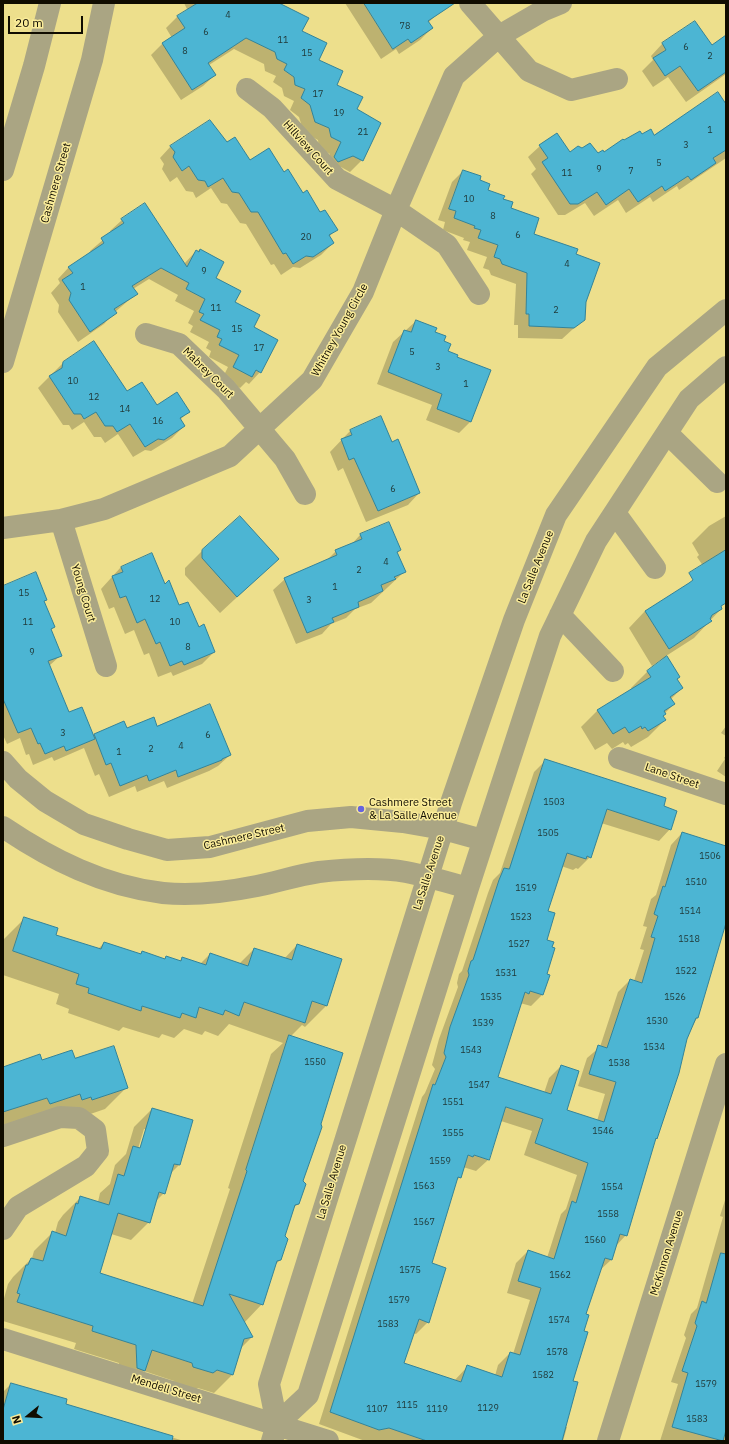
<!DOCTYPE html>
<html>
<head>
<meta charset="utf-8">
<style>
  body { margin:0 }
  #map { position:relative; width:729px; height:1444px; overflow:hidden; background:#eddf8c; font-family:"IBM Plex Sans",sans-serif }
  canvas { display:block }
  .frame { position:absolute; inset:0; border:4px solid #100c00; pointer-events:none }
  .north { position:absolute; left:8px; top:1396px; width:40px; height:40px; -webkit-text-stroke:3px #faec99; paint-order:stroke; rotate:252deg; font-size:11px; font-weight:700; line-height:16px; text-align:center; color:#100c00 }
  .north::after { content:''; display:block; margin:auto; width:14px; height:18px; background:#100c00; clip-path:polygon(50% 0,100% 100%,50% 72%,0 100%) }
  .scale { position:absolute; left:8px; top:16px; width:75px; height:18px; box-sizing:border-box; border:2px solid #100c00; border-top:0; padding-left:5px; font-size:12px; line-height:14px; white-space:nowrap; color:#100c00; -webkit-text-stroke:3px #faec99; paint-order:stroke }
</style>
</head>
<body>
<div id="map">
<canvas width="729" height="1444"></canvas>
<div class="frame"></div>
<div class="north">N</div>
<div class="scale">20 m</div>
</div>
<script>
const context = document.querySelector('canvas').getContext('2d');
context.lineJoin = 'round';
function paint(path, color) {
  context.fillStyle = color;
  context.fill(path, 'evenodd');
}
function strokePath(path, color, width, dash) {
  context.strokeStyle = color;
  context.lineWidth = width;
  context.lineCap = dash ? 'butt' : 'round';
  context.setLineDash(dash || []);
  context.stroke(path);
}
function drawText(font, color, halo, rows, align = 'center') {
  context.font = font + ' "IBM Plex Sans",sans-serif';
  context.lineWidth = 3;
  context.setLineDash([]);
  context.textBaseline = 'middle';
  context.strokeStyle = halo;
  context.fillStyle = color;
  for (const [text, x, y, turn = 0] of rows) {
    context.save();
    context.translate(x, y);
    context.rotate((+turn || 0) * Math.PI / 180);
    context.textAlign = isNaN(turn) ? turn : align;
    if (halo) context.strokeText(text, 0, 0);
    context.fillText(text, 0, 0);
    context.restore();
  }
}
const shadow = new Path2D(`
  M184,3H267L300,31L318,60L356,109L362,160L350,172L341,167L326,173L323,169L330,154L319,148L318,140L304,133L299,117L290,110L294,101L284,96L282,88L273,82L276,76L265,71L264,64L234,49L209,65L215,75L203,86L181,100L151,55L163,43L172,38L166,28L178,16L188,11Z
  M345,3H429L437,14L428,23L432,28L420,40L399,54L396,49L381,59Z
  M695,22L711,46L726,49V74L686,102L668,77L653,87L642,71L653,60L651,56L662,44Z
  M726,106V158L679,190L677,186L653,202L650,197L626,213L618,200L594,216L585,203L565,215H558L531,174L536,169L528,157L540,146L569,153L597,155L642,136H654Z
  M227,143L250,162L283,173L336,229L329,237L333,243L321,255L300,268L293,267L281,275L274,264L271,265L246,224L240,223L227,204L221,203L211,188L196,198L193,192L186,191L177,177L170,182L162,169L164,164L160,158L171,146Z
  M463,171L479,181L487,190L502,199L532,234L575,255L585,302L584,319L562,339L518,338V325H514L516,284L491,275L489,270L483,268L487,257L467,250L470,242L463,240L464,238L443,230L445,222L438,220L452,182Z
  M122,220L184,264L196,251L200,250L215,278L252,327L260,372L249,384L246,382L240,388L222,379L228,367L209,357L211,351L206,348L209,342L190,332L193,326L188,323L194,311L175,301L178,295L149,279L133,289L136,294L115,312L104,324L78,342L58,312L59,305L51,293L60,283L58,279L69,267L91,253L90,251L111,233L110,231Z
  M416,321L443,342L471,421L459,433L426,420L432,405L377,384L393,342Z
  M63,363L157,407L188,412L180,420L184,426L172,438L151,451L145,450L133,457L118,434L105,443L101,437H94L84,422L72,430L69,425H63L38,388Z
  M351,430L392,443L419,493L408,505L366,522L343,468L338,471L330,452Z
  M726,516V565L710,576L697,557L699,555L692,543L709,526Z
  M389,523L400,550L397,553L404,572L371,603L355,609L346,618L331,624L322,634L296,644L273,590L285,579L326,561L336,551L351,545L360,535Z
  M202,551L278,559L220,613L185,575V568Z
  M121,567L164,585L179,606L198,628L214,652L202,664L173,676L171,672L158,677L149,653L144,655L134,630L125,634L114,607L109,609L101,589Z
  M3,587L46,599L43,602L54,627L50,630L61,655L49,666L69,714L93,736L127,729L157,727L230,755L218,766L209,771L167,788L164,781L137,792L135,786L109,797L99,774L95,776L84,748L54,761L52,757L33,765L29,754L26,755L20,738L7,744L3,735Z
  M720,606L721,609L694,638L666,656L679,677L676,680L682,688L671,699L674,704L662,716L665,720L648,737L631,747L628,743L625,745L623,742L612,749L607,743L595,750L581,727L598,710L632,690L631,688L647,672L663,660L662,659L652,666L629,628L645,611Z
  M726,726V736L721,733Z
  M726,755V777L717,771L725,759L724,758Z
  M545,761L662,807L670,829L659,841L601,823L590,857L578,869L576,868L573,870L561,866L547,911L546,975L542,995L531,1006L520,1003L497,1078L544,1093L549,1078L561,1066L565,1110L597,1121L605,1094L578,1086L587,1058L600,1047L618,992L630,980L634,981L644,950L640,949L647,927L643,926L651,899L656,895L671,845L682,833L726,847V916L697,1018L686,1039L656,1138L654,1140L626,1235L615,1247L611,1260L599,1271L585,1314L571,1381L565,1427H567L563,1441H365L319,1424L422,1097L425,1093L435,1069L432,1065L439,1039L458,987L457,983L459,974L462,971L488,893L493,880L500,873L534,772ZM501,1121L532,1131L524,1155L577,1175L566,1209L561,1214L547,1258L528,1251L516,1263L507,1293L530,1300L513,1354L510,1353L498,1365L495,1376L467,1367L454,1381L403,1364L413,1333L416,1334L428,1322L430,1264L456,1181L460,1177L463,1167L476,1171L488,1160Z
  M25,918L55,935L98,949L104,943L139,955L142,952L164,960L167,957L179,961L183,958L200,964L210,954L239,964L254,949L284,959L297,945L341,959L326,1006L305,1027L302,1025L290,1037L302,1181L298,1204L292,1209L284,1236L280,1260L275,1265L262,1304L244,1323L252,1337L240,1349L232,1375L214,1393L198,1388L194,1390L175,1385L174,1381L144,1371L127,1388L120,1386L119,1363L74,1349L76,1343L3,1321V1302L8,1284L13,1277L32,1258L34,1251L52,1233H55L58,1222L63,1215L81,1197L98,1202L100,1193L110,1184L115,1165L126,1154L134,1127L152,1109L192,1121L179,1165L170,1174L164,1193L155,1202L149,1222L131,1240L111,1234L99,1274L192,1304L230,1189L228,1188L271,1054L283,1043L229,1024L218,1036L205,1031L202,1035L184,1029L174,1038L162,1034L159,1038L123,1027L119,1031L68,1013L69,1009L56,1004L59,994L3,975L4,939ZM144,1129H146L139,1153L137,1152Z
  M74,1060L126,1088L105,1109L70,1121L3,1126V1068L41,1061Z
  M726,1197V1441H660L678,1384L671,1382L686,1338L684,1335L691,1314L697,1308L723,1217L720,1216Z
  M11,1384L64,1405L184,1441H3V1392Z`);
const building = new Path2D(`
  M198,3H279L309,18L302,31L327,43L319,60L343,71L337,85L363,97L357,109L381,123L363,161L353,156L338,162L334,157L341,142L331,137L329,128L315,122L310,105L301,98L305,89L295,85L294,77L284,70L287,64L277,59L275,52L246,38L208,63L216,75L192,90L162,43L185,28L177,16Z
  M364,3H455L428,21L433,28L411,43L408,39L393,49Z
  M695,21L712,45L726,35V72L698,91L680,66L665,76L653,58L666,50L662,43Z
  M718,92L726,104V150L713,158L716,163L691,180L688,176L665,191L662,186L638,202L629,189L606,205L597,192L578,204H570L542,162L548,158L539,145L557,133L570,152L578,146L582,148L590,143L598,153L603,150L604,152L623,139L624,140L640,131L642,134L651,129L654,135Z
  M210,120L227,142L235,137L250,160L269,148L284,172L288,169L303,193L307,190L320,212L325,210L338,230L329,235L334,243L313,257L306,256L293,264L286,253L283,254L258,212H251L239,193L232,192L223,178L208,187L205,181L198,180L189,166L182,171L173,157L175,152L170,146Z
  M463,170L481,176L480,180L490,184L488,190L505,196L503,199L513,202L511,208L539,218L534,234L578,249L576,254L600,263L586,302L585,320L574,328L529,326V314H526L527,273L502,264L500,259L494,257L498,245L478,238L481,230L474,228L475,226L454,218L456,211L449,209Z
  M145,203L187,267L196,250L199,252L200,249L224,262L216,278L241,291L235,302L260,315L254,327L278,340L261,373L256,370L252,377L233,367L239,355L219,345L222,339L217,337L220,330L200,320L204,314L199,312L205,299L186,289L189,283L161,268L132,286L138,294L114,309L117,313L90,332L69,300L71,293L62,280L73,273L68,267L104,243L101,238L124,223L121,219Z
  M416,320L437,328L435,332L446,336L444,341L451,344L448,351L458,355L457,357L491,370L471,422L437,409L442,394L388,372L404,330L411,332Z
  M94,341L127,391L142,382L157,405L177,392L190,412L180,418L185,426L164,440L158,439L145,447L130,424L117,432L113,426H105L96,412L84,419L81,414H74L49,376L62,368L63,362Z
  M381,416L392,442L398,439L420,493L378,511L354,458L349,460L341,439L352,435L350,430Z
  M240,516L279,559L237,597L202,558V550Z
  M389,522L401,550L397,552L406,572L394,577L396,579L381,585L383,591L358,602L359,607L332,618L334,622L307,633L284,578L337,555L335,550L362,539L360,534Z
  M726,550V603L721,606L722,609L712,615L710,619L712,621L669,649L645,611L689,583L693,580L689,573Z
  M152,553L165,584L169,580L179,605L188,602L199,627L204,624L215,652L184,665L182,661L170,666L160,642L156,644L145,619L137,623L126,596L120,598L112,576L123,572L121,567Z
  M36,572L47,600L44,601L55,627L51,629L62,656L48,661L69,712L82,707L95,739L66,751L64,746L45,754L40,743L38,744L31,728L18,733L3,699V586Z
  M667,656L680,677L677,679L683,688L670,697L675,704L664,711L666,714L663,716L666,720L648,731L645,727L642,729L641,726L629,733L625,727L613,734L597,710L651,677L647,671Z
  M210,704L231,755L222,759V760L178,777L176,770L149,781L147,775L120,786L111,763L106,765L94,734L124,721L127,728L154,717L157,726Z
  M545,759L666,798L664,806L677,811L671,830L607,809L591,858L587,856L586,859L567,853L548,911L555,913L547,940L554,942L552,947L555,948L547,974L550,975L543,995L530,991L529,994L525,992L498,1077L551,1094L561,1065L579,1071L567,1110L604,1122L616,1082L589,1074L598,1045L607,1048L630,979L642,983L655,938L651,937L658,916L654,914L663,886L665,887L682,832L726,846V923L698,1018H696L687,1039L679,1073L657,1139L656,1138L627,1236L620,1234L612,1260L605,1258L586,1314L589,1315L584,1331L588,1332L573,1381L578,1382L562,1441H427L389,1428L379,1430L330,1412L433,1084L435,1085L446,1057L444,1053L450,1027L469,975L468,971L471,961L473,960L499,880L504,868L509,869ZM506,1107L543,1119L535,1143L588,1163L576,1203L572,1201L554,1259L528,1250L518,1281L541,1288L520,1355L510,1352L502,1377L467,1365L461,1382L404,1363L419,1319L429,1323L446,1268L432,1263L458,1177L461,1178L468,1155L473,1157L474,1155L489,1160Z
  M24,917L58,928L56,935L101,949L104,942L141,954L142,951L165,959L166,956L181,961L182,957L206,965L210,953L248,966L254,948L292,960L297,944L342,959L327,1006L312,1001L305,1023L244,1002L239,1016L225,1010L223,1015L199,1007L196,1018L182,1013L180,1018L142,1006L141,1011L88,993L89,988L76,984L79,974L13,951Z
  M289,1035L343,1053L321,1124L322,1127L303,1181L306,1184L299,1204L295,1205L285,1236L288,1239L281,1260L277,1261L263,1305L229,1294L253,1337L244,1339L233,1375L217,1370L213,1373L193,1367L192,1363L152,1350L145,1371L137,1368L136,1345L92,1331L93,1326L17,1302L20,1294L17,1293L26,1265H28L31,1258L43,1261L52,1231L66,1236L76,1203L78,1204L80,1196L109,1205L118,1174L124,1176L133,1146L140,1148L152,1108L193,1120L180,1165L174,1164L165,1194L159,1192L150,1223L118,1213L100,1273L203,1306L247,1171L246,1170Z
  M114,1046L128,1088L92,1100L91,1097L82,1100L80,1094L50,1104L47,1098L3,1112V1067L40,1054L42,1060L72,1050L75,1058Z
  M721,1253L726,1254V1430L723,1441L672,1427L688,1373L682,1371L697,1326L695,1323L702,1301L706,1303Z
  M11,1383L67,1399L66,1404L173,1436L172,1441H3V1410Z`);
const minor = new Path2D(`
  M470,3L529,71L571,90L617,79
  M247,89L272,108L337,179L396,210L447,245L479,294
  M3,170L34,66L50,3
  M146,334L179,344L226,389L285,459L305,494
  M3,362L92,60L104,3
  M667,433L717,482
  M615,513L655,568
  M61,520L106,666
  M3,528L61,520L104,509L230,456L312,380L363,292L396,210L454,76L499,36L544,10L561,3
  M560,615L613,671
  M619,758L726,794
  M3,762L18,779L45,801L84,824L128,839L167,850L210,847L307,821L351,817L403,822L443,829L483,840
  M3,827C52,860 104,886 163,893C193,896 227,892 257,886C277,882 298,875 319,872C347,869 378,867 406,872C427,876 447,882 468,888
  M3,1136L60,1117L79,1118L95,1130L98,1151L86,1166L18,1207L3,1229
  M3,1339L328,1441
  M277,1424L269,1384L451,803L514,620L556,515L657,367L726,310
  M272,1441L277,1424L308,1395L468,888L550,636L596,541L689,399L726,367
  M608,1441L726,1064`);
const markers = [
  [361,809,4,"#6664dd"]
];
const numberNames = [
  ["4",228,15],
  ["78",405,26],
  ["6",206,32],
  ["11",283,40],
  ["6",686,47],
  ["8",185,51],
  ["15",307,53],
  ["2",710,56],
  ["17",318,94],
  ["19",339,113],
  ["1",710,130],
  ["21",363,132],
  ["3",686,145],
  ["5",659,163],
  ["9",599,169],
  ["7",631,171],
  ["11",567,173],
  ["10",469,199],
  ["8",493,216],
  ["6",518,235],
  ["20",306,237],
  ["4",567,264],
  ["9",204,271],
  ["1",83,287],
  ["11",216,308],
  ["2",556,310],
  ["15",237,329],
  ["17",259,348],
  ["5",412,352],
  ["3",438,367],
  ["10",73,381],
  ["1",466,384],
  ["12",94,397],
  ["14",125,409],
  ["16",158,421],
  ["6",393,489],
  ["4",386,562],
  ["2",359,570],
  ["1",335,587],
  ["15",24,593],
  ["12",155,599],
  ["3",309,600],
  ["11",28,622],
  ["10",175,622],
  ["8",188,647],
  ["9",32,652],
  ["3",63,733],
  ["6",208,735],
  ["4",181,746],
  ["2",151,749],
  ["1",119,752],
  ["1503",554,802],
  ["1505",548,833],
  ["1506",710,856],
  ["1510",696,882],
  ["1519",526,888],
  ["1514",690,911],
  ["1523",521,917],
  ["1518",689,939],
  ["1527",519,944],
  ["1522",686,971],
  ["1531",506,973],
  ["1535",491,997],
  ["1526",675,997],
  ["1530",657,1021],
  ["1539",483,1023],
  ["1534",654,1047],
  ["1543",471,1050],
  ["1550",315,1062],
  ["1538",619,1063],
  ["1547",479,1085],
  ["1551",453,1102],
  ["1546",603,1131],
  ["1555",453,1133],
  ["1559",440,1161],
  ["1563",424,1186],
  ["1554",612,1187],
  ["1558",608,1214],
  ["1567",424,1222],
  ["1560",595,1240],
  ["1575",410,1270],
  ["1562",560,1275],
  ["1579",399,1300],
  ["1574",559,1320],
  ["1583",388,1324],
  ["1578",557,1352],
  ["1582",543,1375],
  ["1579",706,1384],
  ["1115",407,1405],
  ["1129",488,1408],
  ["1107",377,1409],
  ["1119",437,1409],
  ["1583",697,1419]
];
const streetNames = [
  ["Hillview Court",308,148,48],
  ["Cashmere Street",56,183,-74],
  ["Whitney Young Circle",340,330,-61],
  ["Mabrey Court",208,373,45],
  ["La Salle Avenue",536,567,-68],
  ["Young Court",83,593,73],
  ["Lane Street",672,776,19],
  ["Cashmere Street",244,837,-13],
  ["La Salle Avenue",429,873,-72],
  ["La Salle Avenue",332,1182,-73],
  ["McKinnon Avenue",667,1253,-73],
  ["Mendell Street",166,1389,17]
];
const poiNames = [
  ["Cashmere Street",369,803],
  ["& La Salle Avenue",369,816]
];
paint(shadow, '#0003');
paint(building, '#4cb5d3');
strokePath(building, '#338399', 1);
strokePath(minor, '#aaa583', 22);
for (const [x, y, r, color] of markers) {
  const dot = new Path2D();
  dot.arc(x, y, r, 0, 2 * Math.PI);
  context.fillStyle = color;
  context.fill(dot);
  strokePath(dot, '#faec99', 1.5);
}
drawText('9px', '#1f3635', null, numberNames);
drawText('11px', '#100c00', '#faec99', streetNames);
drawText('11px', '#100c00', '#faec99', poiNames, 'left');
</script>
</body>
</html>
